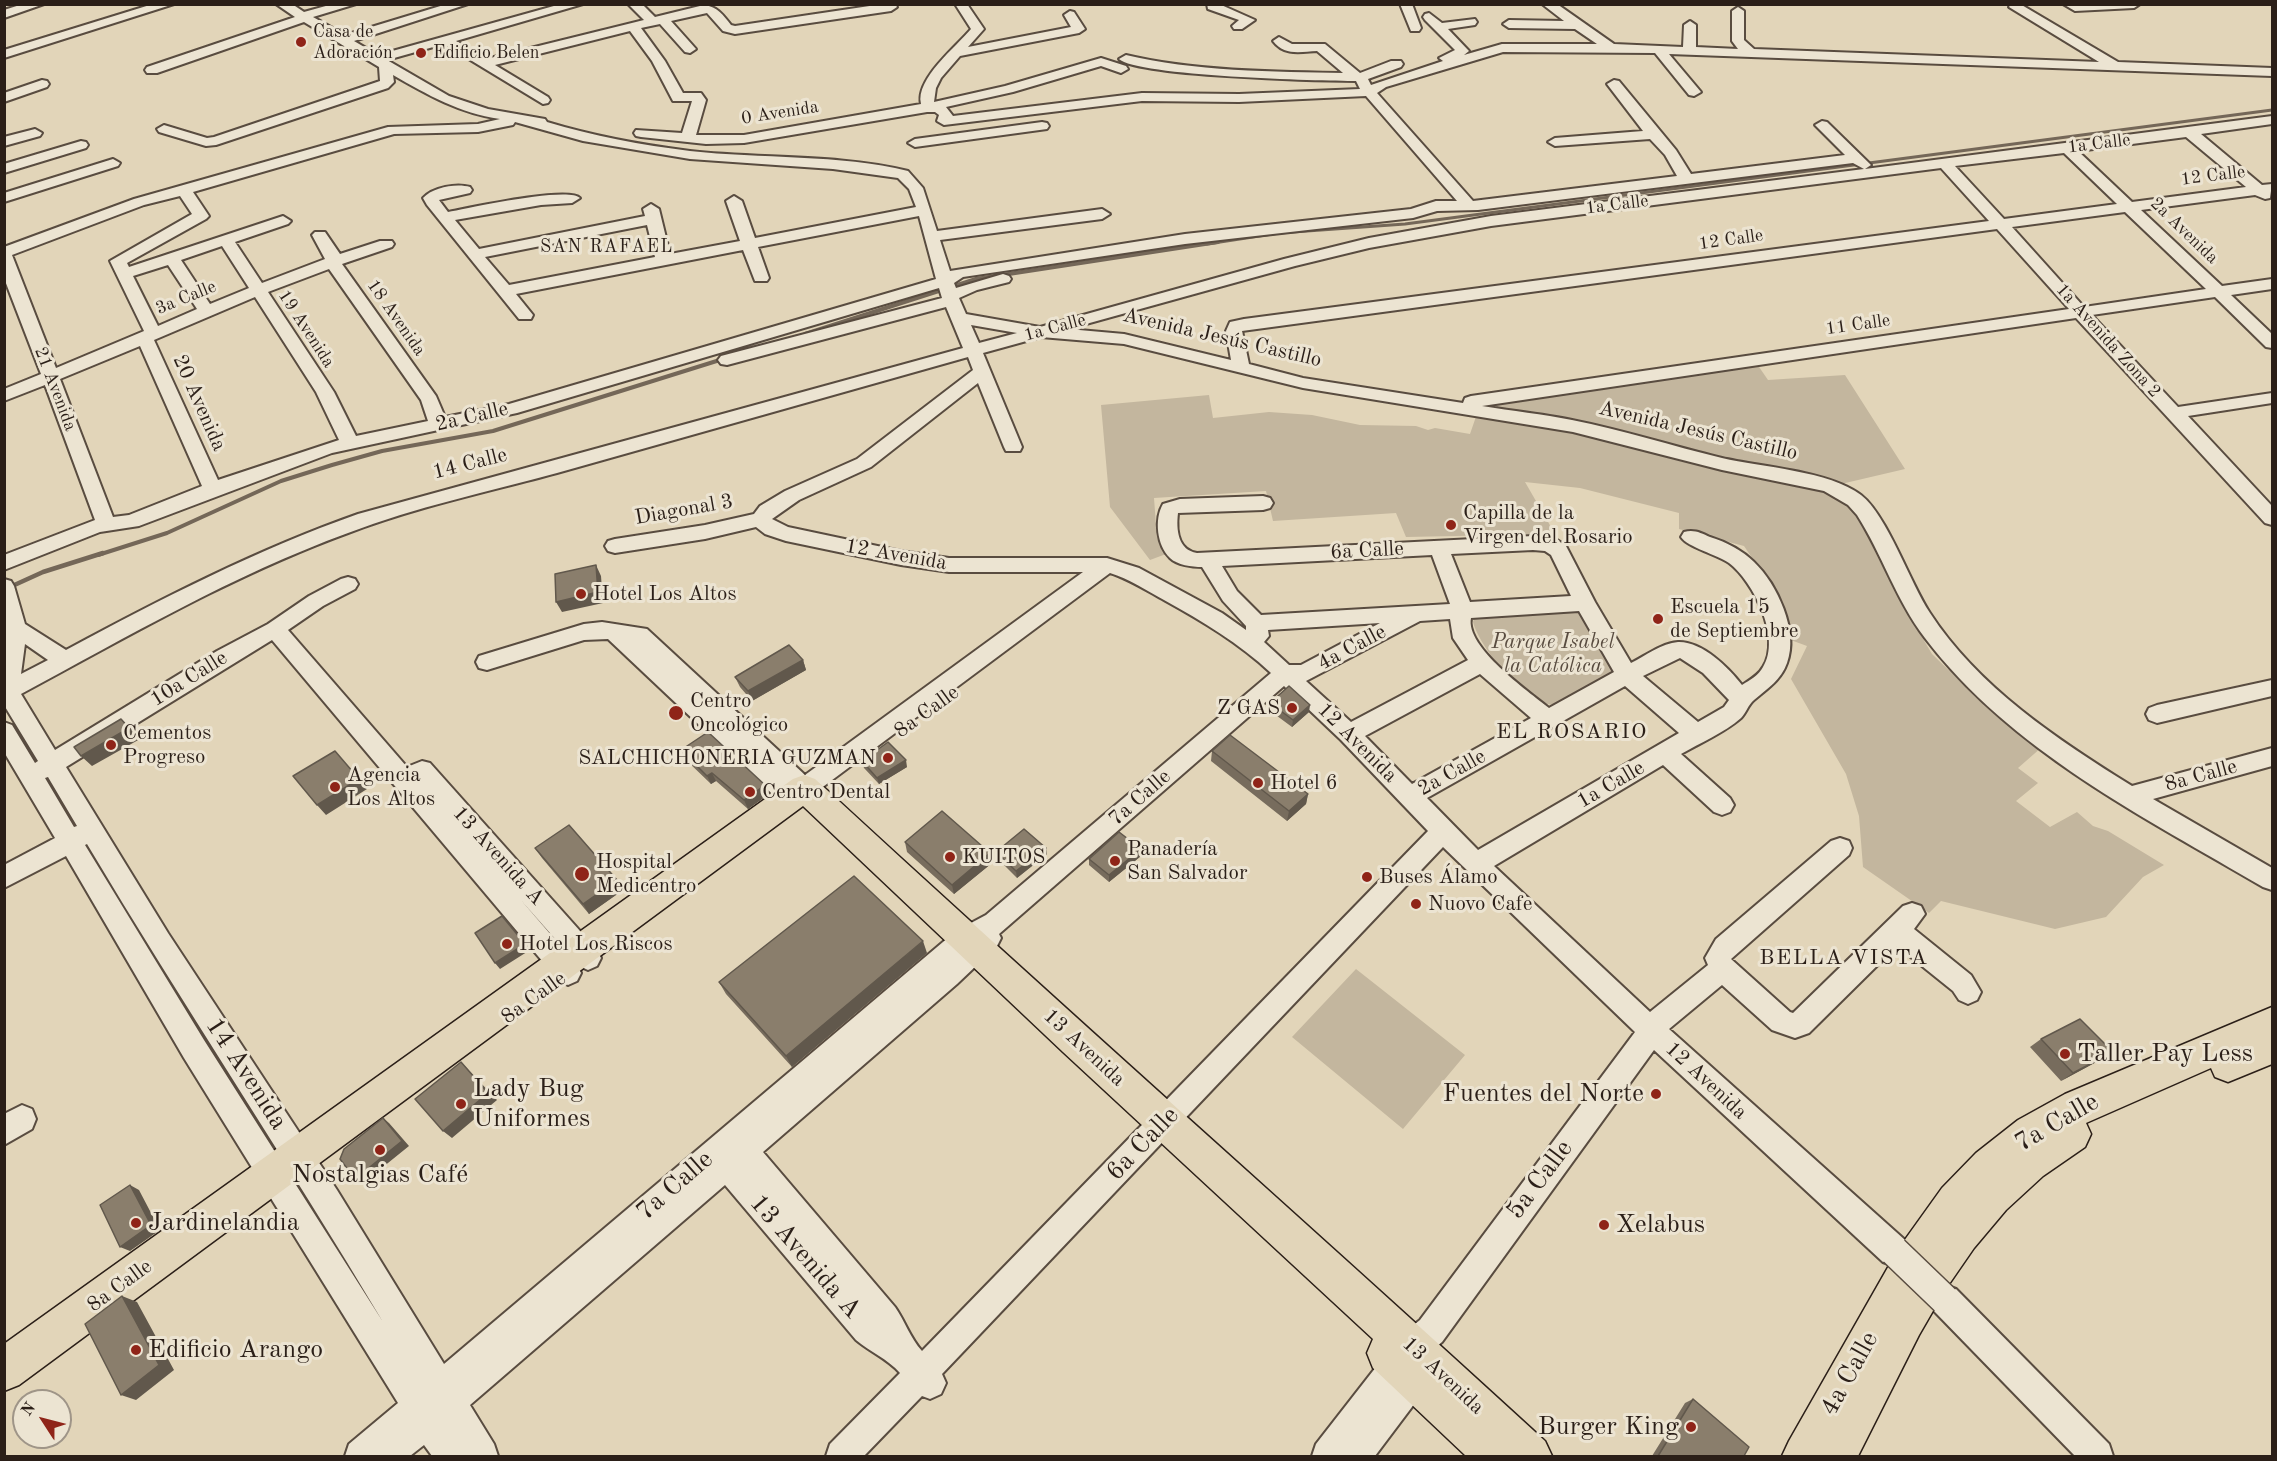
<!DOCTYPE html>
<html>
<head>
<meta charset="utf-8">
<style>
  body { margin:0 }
  #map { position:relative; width:2277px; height:1461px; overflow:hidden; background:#e2d5b9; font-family:"Old Standard TT",serif }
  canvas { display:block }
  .frame { position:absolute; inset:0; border:6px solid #2b1f18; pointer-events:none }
  .north { position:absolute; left:12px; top:1389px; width:60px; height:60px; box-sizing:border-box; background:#ece4d2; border:2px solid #9f9588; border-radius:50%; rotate:306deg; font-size:16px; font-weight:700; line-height:24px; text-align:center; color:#2b1f18 }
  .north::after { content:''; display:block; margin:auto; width:21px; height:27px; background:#8f2418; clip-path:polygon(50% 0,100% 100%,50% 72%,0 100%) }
</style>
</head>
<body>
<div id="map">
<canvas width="2277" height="1461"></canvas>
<div class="frame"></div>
<div class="north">N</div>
</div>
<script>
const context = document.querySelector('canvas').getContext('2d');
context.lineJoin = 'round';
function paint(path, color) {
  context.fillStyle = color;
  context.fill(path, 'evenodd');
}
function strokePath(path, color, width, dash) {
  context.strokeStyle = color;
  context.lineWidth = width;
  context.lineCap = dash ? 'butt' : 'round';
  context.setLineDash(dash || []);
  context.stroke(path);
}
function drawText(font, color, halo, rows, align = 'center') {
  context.font = font + ' "Old Standard TT",serif';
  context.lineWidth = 6;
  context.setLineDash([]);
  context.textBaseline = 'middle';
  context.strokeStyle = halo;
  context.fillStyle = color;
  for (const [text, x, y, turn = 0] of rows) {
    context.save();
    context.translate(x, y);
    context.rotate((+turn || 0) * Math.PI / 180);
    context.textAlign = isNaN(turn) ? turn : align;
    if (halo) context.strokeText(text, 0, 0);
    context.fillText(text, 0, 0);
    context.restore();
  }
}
const green = new Path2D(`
  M1757,364L1768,380L1845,375L1905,469L1841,484L1848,503L1871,537L1894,590L1932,654L1998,718L2042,747L2018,768L2038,783L2016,801L2050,827L2077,812L2093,826L2108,831L2164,865L2143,877L2106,917L2055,929L1941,901L1929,913L1863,867L1859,816L1846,774L1791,679L1807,646L1788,639L1775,592L1744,546L1679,529V513L1580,488L1525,482L1555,534L1406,537L1396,513L1273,521L1266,491L1154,498L1156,525L1166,554L1150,560L1110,507L1101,405L1209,395L1213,418L1269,412L1312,415L1360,425L1416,426L1428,430L1435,428L1470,434L1480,405Z
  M1575,611L1587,619L1615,671L1613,676C1602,682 1566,705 1555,705C1526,706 1480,648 1473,622L1475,617Z
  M1356,969L1465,1055L1403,1129L1292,1037Z`);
const streamFar2 = new Path2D(`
  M1207,244L1279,233L1405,224L2272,110`);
const streamFar1 = new Path2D(`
  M805,334L976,279L1218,242
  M98,555L167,533L281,481L332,465L382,451L493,431L723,359`);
const stream = new Path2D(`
  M10,587L43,572L103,553`);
const minor = new Path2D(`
  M23,4H44L4,18V10Z
  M153,4H174L4,58V50Z
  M276,4H292L304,12L333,4H356L313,17L345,35L447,4H468L354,41L378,55L561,4H583L456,41L486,59L644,20L628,4H642L655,17L704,5C718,7 723,15 731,25L735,26L883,4H895L897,7L891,11L735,34L723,31L707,13L671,21L696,49L690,53L685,52L660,24L641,28L665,61L683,93H701L706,100L696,135H744L921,104C915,79 957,46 971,29L955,4H967L984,29L968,47L1071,27L1064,15L1070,11L1074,12L1085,29L1079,33L960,56L941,78L936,88L934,102L1005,86L1101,58L1126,66L1128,69L1121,73L1101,66L1013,92L946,107L953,116L1142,93L1239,94L1360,89L1356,81C1322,81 1136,76 1119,59L1126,55C1192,71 1275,72 1343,73L1317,51C1300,52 1284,56 1273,41L1279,37L1292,44H1325L1360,73L1391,61H1401L1403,64L1401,67L1368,79L1371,85L1443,61L1439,58L1455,50L1425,20L1423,17L1425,14L1429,13L1442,23L1475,19L1477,22L1475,25L1448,29L1469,51L1464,55L1502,44H1597L1575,29L1509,28L1503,24L1509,20L1564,21L1542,4H1557L1614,44L1683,47L1684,25L1690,21L1696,25V47L1738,49L1732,41V11L1738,7L1744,11V40L1754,49L2099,62L2009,7L2011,4H2020L2118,62L2272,68V76L1669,54L1701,92L1694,96L1689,95L1655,53L1503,52L1386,87L1377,93L1473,201L1677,176L1665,155L1650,139L1555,146L1548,142L1555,138L1643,131L1607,84L1614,80L1619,81L1676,150L1691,174L1845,155L1815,125L1822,121L1827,122L1871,165L1865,169L2272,116V124L2201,134L2262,185L2272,184L2270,198L2265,199L2255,195L2141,210L2222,286L2272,279V289L2231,295L2272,334V348L2266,347L2215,297L2092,315L2178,407L2272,393V403L2188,416L2272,506V525L2265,523L2076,318L1482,406C1512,411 1543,414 1572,420C1623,430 1672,446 1722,458C1761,467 1830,471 1861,495C1887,515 1910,583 1930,613C1978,687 2058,740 2132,786L2272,748V766L2153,799L2272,868V890L2263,887C2144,817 2011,751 1925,638C1896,600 1882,554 1857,515L1848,505L1824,491L1722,470L1573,432L1303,388L1124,344L1041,337L983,353L1022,447L1020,451H1006L1004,447L978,383L871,467L799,500L772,519L788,527L901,551L949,558H1107L1139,568L1222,613L1246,630V626L1223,601L1202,567C1192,567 1177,565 1170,558C1157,546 1154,519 1163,504L1180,499L1263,496L1270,498L1273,503L1270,508L1263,510L1178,513C1176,530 1178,550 1197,553L1533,536L1557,540L1566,546L1595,602L1631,663C1645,656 1662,643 1678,642C1702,641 1729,668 1742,685C1750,680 1759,675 1763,667C1782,638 1753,581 1729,563C1718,555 1687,547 1681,537L1684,532C1694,529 1701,533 1710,537C1726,542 1742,550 1754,562C1777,584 1799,631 1787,663C1781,680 1768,688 1754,700C1748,705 1746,713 1741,718C1724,733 1700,743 1681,754L1730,798L1734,805L1730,812L1722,815L1714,812L1663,765L1494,866L1650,1012L1708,965L1705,958L1716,939L1831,841L1840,838L1849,841L1852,848L1849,855L1731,959L1790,1012L1793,1013L1903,906L1912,903L1921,906L1925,914L1914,929L1971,975L1981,992L1977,1000L1968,1004L1959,1000L1953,991L1897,946L1809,1033L1795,1038L1772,1030L1722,985L1669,1029L1905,1240L1909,1251L1905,1262L1894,1266L1883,1262L1654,1050L1442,1342L1423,1358L1430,1361L1435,1372L1430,1383L1375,1456H1312L1316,1444L1401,1335L1420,1320L1635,1032L1443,847L942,1374L946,1383L941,1394L930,1399L922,1396L864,1456H826L830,1444L900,1373C888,1359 870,1352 856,1340L725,1185L470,1405L494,1444L498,1456H432L424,1445L410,1456H345L349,1444L398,1403L184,1058L66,856L4,888V865L55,838L4,752V722L12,725L35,763L38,761L4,705V579L11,581L14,586L25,624L66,650C161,599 256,550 358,514L963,348L946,307L727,365L721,364L718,360L721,356L942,298L939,288L517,413L332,453L139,526L100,532L4,570V555L95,520L45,385L4,401V389L41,374L4,278V247L134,199L388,127L478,124L500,119C459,113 428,95 393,75L394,82L388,88L216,145L206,146L159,132L157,129L164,125L207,138L214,137L380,81L379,67L304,22L157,73H147L145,70L147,67L295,17ZM630,31L652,61L673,101H692L682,133L636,130L634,133L636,136L641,137L706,144L744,143L927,112H935L939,115L937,121L944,125L1142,101L1239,102L1366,96L1457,201H1436L1411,209L1185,234L950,271L940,240L1102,219L1110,214L1102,209L937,231L923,188L908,171C840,154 760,159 690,151C642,145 593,136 547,122L545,119L488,109L449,96L387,60L444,44L543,104L548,103L550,100L548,97L495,65ZM515,122L583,141L690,159L833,169L898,178L909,189L916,207L755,238L742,201L734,196L726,201L740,241L670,254L659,209L651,204L643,209L645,216L479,249L455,220L541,205L572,203L580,198C569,186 469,208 448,212L439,200L470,193L472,190L470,187C457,183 433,187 423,198L427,205L519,319H531L533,315L516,294L743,250L755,281H767L769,278L758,247L919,216L936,279L509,404L445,417L436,396L342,264L392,247L394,244L392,241H380L340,254L325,232H315L312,235L325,259L262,283L235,242L288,224L291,221L283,216L129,267L127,263L206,219L209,216L193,192L394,134L478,132L513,125ZM2186,137L2246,187L2132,202L2078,151ZM2064,153L2117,204L2004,219L1955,166ZM1853,163L1864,169L1491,216L1369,238L1284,259L1040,327L966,314L959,298L977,290L1009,282L1011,279L1009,276L1003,274L956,288L954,283L963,277L1185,244L1413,218L1437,211L1478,210ZM1941,168L1989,221L1244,319L1230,322L1226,331L1231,360L1124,334L1068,329L1295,266L1369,248L1491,226ZM180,196L192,214L110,261L144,331L56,368L12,255L144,205ZM2125,212L2206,289L2084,307L2012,227ZM647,225L655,257L509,285L485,257ZM1997,229L2069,309L1471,396L1465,398L1463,403L1303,378L1249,364L1242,331ZM222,246L249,288L210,304L181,260ZM168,265L197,309L158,326L133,276ZM329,269L421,400L428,421L356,436L334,392L268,292ZM255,297L316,392L339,440L218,480L154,340ZM971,325L1017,333L979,343ZM140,346L202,486L129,515L113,517L60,379ZM968,357L973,370L857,459L785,491L760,506L754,514L705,525L615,539L608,541L605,546L608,551L615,553L705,539L756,527L765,534L786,541L901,565L949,572H1083L805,775L647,629L602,622L584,624L479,656L476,662L479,668L487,670L584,640L608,639L784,805L792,808L800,805L803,797L812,795L1110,573C1129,579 1146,590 1164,600C1202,621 1239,643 1271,673L986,915L956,931L444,1364L337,1190L168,933L66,767L272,640L559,981L568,985L577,981L581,973L577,965L520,899L579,966L588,970L597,966L601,958L597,950L430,763L422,761L407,767L288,630L323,606L355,589L358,584L355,579L348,577L341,579L309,596L268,624L217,651L55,750L21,694C127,637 233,575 348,533C416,507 487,492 557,473C694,434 831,396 968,357ZM1533,550L1545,551L1551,555L1571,596L1470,602L1451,554ZM1432,555L1450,604L1261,615L1237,591L1222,566ZM1579,611L1614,672L1549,708C1528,691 1465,647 1471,618ZM1450,619L1453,638L1468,660L1351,722L1306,681L1420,621ZM1380,623L1301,665H1289L1264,642L1269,636L1268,630ZM25,644L48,660L21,674ZM1680,658L1703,673L1729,700L1724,707L1698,722L1643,676ZM1480,674L1531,718L1412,784L1365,736ZM1284,686L1341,740L1428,831L922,1351C910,1338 905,1321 895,1307L763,1152L957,984L997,946L1001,938L999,934ZM1625,686L1679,733L1478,850L1427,798ZM48,777L77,826L74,827L45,778ZM87,844C183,1005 287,1161 383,1322L204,1040L85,845Z
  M1207,4H1219L1255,20L1242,29H1234L1232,26L1239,20L1208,9Z
  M1400,4H1412L1421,28L1419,31H1411Z
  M2063,4H2140L2134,8L2075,11Z
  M42,80L47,81L49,84L47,87L4,102V93Z
  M1042,122L1047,123L1049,126L1047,129L915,147L908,143L915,139Z
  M35,129L42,133L40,136L4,146V137Z
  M81,141L86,142L88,145L86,148L4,173V164Z
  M113,159L120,163L118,166L4,202V193Z
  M2272,680V696L2157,723L2149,720L2146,714L2149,708L2157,705Z
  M22,1105L32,1109L36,1119L32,1129L4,1145V1114Z
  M1945,1285L1956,1289L2109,1444L2113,1456H2075L1934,1311L1930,1300L1934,1289Z`);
const major = new Path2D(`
  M804,775L815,779C1056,1002 1303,1219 1545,1441L1552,1456H1466L1373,1368L1367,1353L1373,1339L1063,1052L803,806L19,1385L4,1391V1344L793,779Z
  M2272,1007V1064L2228,1082L2215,1077L2211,1068L2086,1123L2091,1134L2085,1147L2043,1176L2006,1210L1974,1248L1945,1290L1919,1335L1858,1456H1782L1789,1441L1899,1248L1942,1188L1976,1153L2018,1120L2065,1094Z`);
const minorBridge = new Path2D(`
  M1894,1251L1945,1300`);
const wall = new Path2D(`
  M803,660L806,670L752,701L740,687L735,677Z
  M1270,703L1309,712L1292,727L1269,710Z
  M681,750L769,794L748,809L716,781L711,784L685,759Z
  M1212,751L1308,794L1306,804L1287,821L1211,761Z
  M862,761L907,767L879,784L864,768Z
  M905,842L990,853L992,863L954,894L907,852Z
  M535,848L617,880L623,890L589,914L542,858Z
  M1141,849V856L1109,882L1089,865V859Z
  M996,852L1047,854L1017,878L997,858Z
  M927,953L792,1067L726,994L719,982Z
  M2041,1039L2113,1052L2100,1060L2061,1081L2030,1047Z
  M1693,1399L1744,1456H1652L1685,1403Z`);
const shadedWall = new Path2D(`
  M596,565L601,576L603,603L562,612L556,602Z
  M803,660L806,670L752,701L748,691Z
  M1310,705L1309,712L1292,727L1293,720Z
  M121,719L132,729L140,739L92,766L81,756Z
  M906,760L907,767L879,784L877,778Z
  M712,773L716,781L711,784L707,776Z
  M359,779L367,789L326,815L317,805Z
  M765,785L769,794L748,809L744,800Z
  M1308,794L1306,804L1287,821L1289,811Z
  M1046,848L1047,854L1017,878L1016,871Z
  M1141,849V856L1109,882V875Z
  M990,853L992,863L954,894L952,885Z
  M617,880L623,890L589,914L583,904Z
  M923,941L927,953L792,1067L786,1056Z
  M525,944L530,950L500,969L495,963Z
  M2113,1052L2100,1060L2061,1081L2073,1073Z
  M461,1062L497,1100L452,1138L443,1131Z
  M383,1118L389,1123L409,1146L362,1184L355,1179Z
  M130,1185L139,1190L160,1230L130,1251L120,1247Z
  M122,1296L137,1302L174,1370L136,1400L121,1395Z`);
const building = new Path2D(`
  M596,565L598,592L556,602L555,574Z
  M789,645L803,660L748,691L735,677Z
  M1289,686L1310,705L1293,720L1270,703Z
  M121,719L129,728L81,756L74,747Z
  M708,732L765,785L744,800L712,773L707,776L681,750Z
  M1230,735L1308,794L1289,811L1212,751Z
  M888,742L906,760L877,778L862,761Z
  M335,751L359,779L317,805L293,776Z
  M942,811L990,853L952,885L905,842Z
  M569,825L617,880L583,904L535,848Z
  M1024,829L1046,848L1016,871L996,852Z
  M1119,832L1141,849L1109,875L1089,859Z
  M854,876L923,941L786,1056L719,982Z
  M502,916L525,944L495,963L475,933Z
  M2080,1019L2113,1052L2073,1073L2041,1039Z
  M461,1062L488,1093L443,1131L415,1099Z
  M383,1118L402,1141L355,1179L340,1159L344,1149Z
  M130,1185L151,1225L120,1247L100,1205Z
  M122,1296L159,1365L121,1395L85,1324Z
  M1693,1399L1749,1447L1744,1456H1658Z`);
const markers = [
  [301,42,6,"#8f2418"],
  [421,53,6,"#8f2418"],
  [1451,525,6,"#8f2418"],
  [581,594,6,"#8f2418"],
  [1658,619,6,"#8f2418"],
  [1292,708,6,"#8f2418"],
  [676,713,8,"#8f2418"],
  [111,745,6,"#8f2418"],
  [888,758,6,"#8f2418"],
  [1258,783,6,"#8f2418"],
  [335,787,6,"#8f2418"],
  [750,792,6,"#8f2418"],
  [950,857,6,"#8f2418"],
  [1115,861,6,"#8f2418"],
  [582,874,8,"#8f2418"],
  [1367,877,6,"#8f2418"],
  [1416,904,6,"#8f2418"],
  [507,944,6,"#8f2418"],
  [2065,1054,6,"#8f2418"],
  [1656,1094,6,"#8f2418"],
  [461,1104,6,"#8f2418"],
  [380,1150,6,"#8f2418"],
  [136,1223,6,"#8f2418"],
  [1604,1225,6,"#8f2418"],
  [136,1350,6,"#8f2418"],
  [1691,1427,6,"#8f2418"]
];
const farPoinames = [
  ["Casa de",313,32],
  ["Adoración",313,53],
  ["Edificio Belen",433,53]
];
const farStreetnames = [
  ["0 Avenida",780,113,-9],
  ["1a Calle",2099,144,-7],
  ["12 Calle",2213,176,-7],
  ["1a Calle",1617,205,-7],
  ["2a Avenida",2184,231,44],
  ["12 Calle",1731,240,-8],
  ["3a Calle",186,298,-22],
  ["18 Avenida",396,318,55],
  ["11 Calle",1858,325,-8],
  ["1a Calle",1055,328,-15],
  ["19 Avenida",306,329,57],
  ["1a Avenida Zona 2",2108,341,48],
  ["21 Avenida",55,389,69]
];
const farNeighbourhoodnames = [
  ["SAN RAFAEL",607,247]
];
const streetNames = [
  ["Avenida Jesús Castillo",1222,338,13],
  ["20 Avenida",199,403,66],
  ["2a Calle",472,417,-13],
  ["Avenida Jesús Castillo",1698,431,13],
  ["14 Calle",470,464,-14],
  ["Diagonal 3",684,510,-10],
  ["6a Calle",1367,551,-3],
  ["12 Avenida",896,555,10],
  ["4a Calle",1352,648,-28],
  ["10a Calle",189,679,-32],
  ["8a Calle",927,712,-36],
  ["12 Avenida",1357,743,45],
  ["2a Calle",1452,773,-29],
  ["8a Calle",2201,776,-15],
  ["1a Calle",1611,785,-30],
  ["7a Calle",1140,798,-41],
  ["13 Avenida A",498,856,48],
  ["8a Calle",534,998,-36],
  ["13 Avenida",1084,1048,43],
  ["12 Avenida",1706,1081,43],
  ["8a Calle",120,1286,-36],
  ["13 Avenida",1443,1376,43]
];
const poiNames = [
  ["Capilla de la",1463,513],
  ["Virgen del Rosario",1463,537],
  ["Hotel Los Altos",593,594],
  ["Escuela 15",1670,607],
  ["de Septiembre",1670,631],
  ["Centro",690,701],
  ["Oncológico",690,725],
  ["Z GAS",1280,708,"right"],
  ["Cementos",123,733],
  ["Progreso",123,757],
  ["SALCHICHONERIA GUZMAN",876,758,"right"],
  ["Agencia",347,775],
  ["Los Altos",347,799],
  ["Hotel 6",1270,783],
  ["Centro Dental",762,792],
  ["Panadería",1127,849],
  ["San Salvador",1127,873],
  ["KUITOS",962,857],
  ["Hospital",596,862],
  ["Medicentro",596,886],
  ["Buses Álamo",1379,877],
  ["Nuovo Cafe",1428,904],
  ["Hotel Los Riscos",519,944]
];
const parkNames = [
  ["Parque Isabel",1553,642],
  ["la Católica",1553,666]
];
const neighbourhoodNames = [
  ["EL ROSARIO",1572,732],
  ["BELLA VISTA",1844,958]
];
const nearPoinames = [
  ["Taller Pay Less",2077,1054],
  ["Lady Bug",473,1089],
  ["Uniformes",473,1119],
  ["Fuentes del Norte",1644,1094,"right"],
  ["Nostalgias Café",380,1175,"center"],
  ["Jardinelandia",148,1223],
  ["Xelabus",1616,1225],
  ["Edificio Arango",148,1350],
  ["Burger King",1679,1427,"right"]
];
const nearStreetnames = [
  ["14 Avenida",246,1074,57],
  ["7a Calle",2057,1123,-30],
  ["6a Calle",1143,1144,-46],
  ["5a Calle",1540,1180,-53],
  ["7a Calle",675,1186,-41],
  ["13 Avenida A",805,1257,49],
  ["4a Calle",1850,1374,-61]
];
paint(green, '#c3b69e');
strokePath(streamFar2, '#746758', 3);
strokePath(streamFar1, '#746758', 4);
strokePath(stream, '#746758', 4.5);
strokePath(minor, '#594c40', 4);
strokePath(major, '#2b1f18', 3);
paint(minor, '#ece4d2');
paint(major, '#e2d5b9');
strokePath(minorBridge, '#594c40', 32, []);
strokePath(minorBridge, '#ece4d2', 29);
paint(wall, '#776c5d');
paint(shadedWall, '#61584c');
paint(building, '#8a7e6c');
strokePath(building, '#61584c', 1.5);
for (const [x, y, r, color] of markers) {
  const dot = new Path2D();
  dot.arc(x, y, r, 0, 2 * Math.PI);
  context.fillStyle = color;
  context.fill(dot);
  strokePath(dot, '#ece4d2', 2);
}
drawText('18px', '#2b1f18', '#ece4d2', farPoinames, 'left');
drawText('18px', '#2b1f18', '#ece4d2', farStreetnames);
context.letterSpacing = '1.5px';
drawText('18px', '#2b1f18', '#ece4d2', farNeighbourhoodnames);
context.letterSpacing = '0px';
drawText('21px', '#2b1f18', '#ece4d2', streetNames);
drawText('21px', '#2b1f18', '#ece4d2', poiNames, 'left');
drawText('italic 21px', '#594c40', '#ece4d2', parkNames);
context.letterSpacing = '1.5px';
drawText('22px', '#2b1f18', '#ece4d2', neighbourhoodNames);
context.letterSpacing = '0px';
drawText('26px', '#2b1f18', '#ece4d2', nearPoinames, 'left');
drawText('26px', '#2b1f18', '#ece4d2', nearStreetnames);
</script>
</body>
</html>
